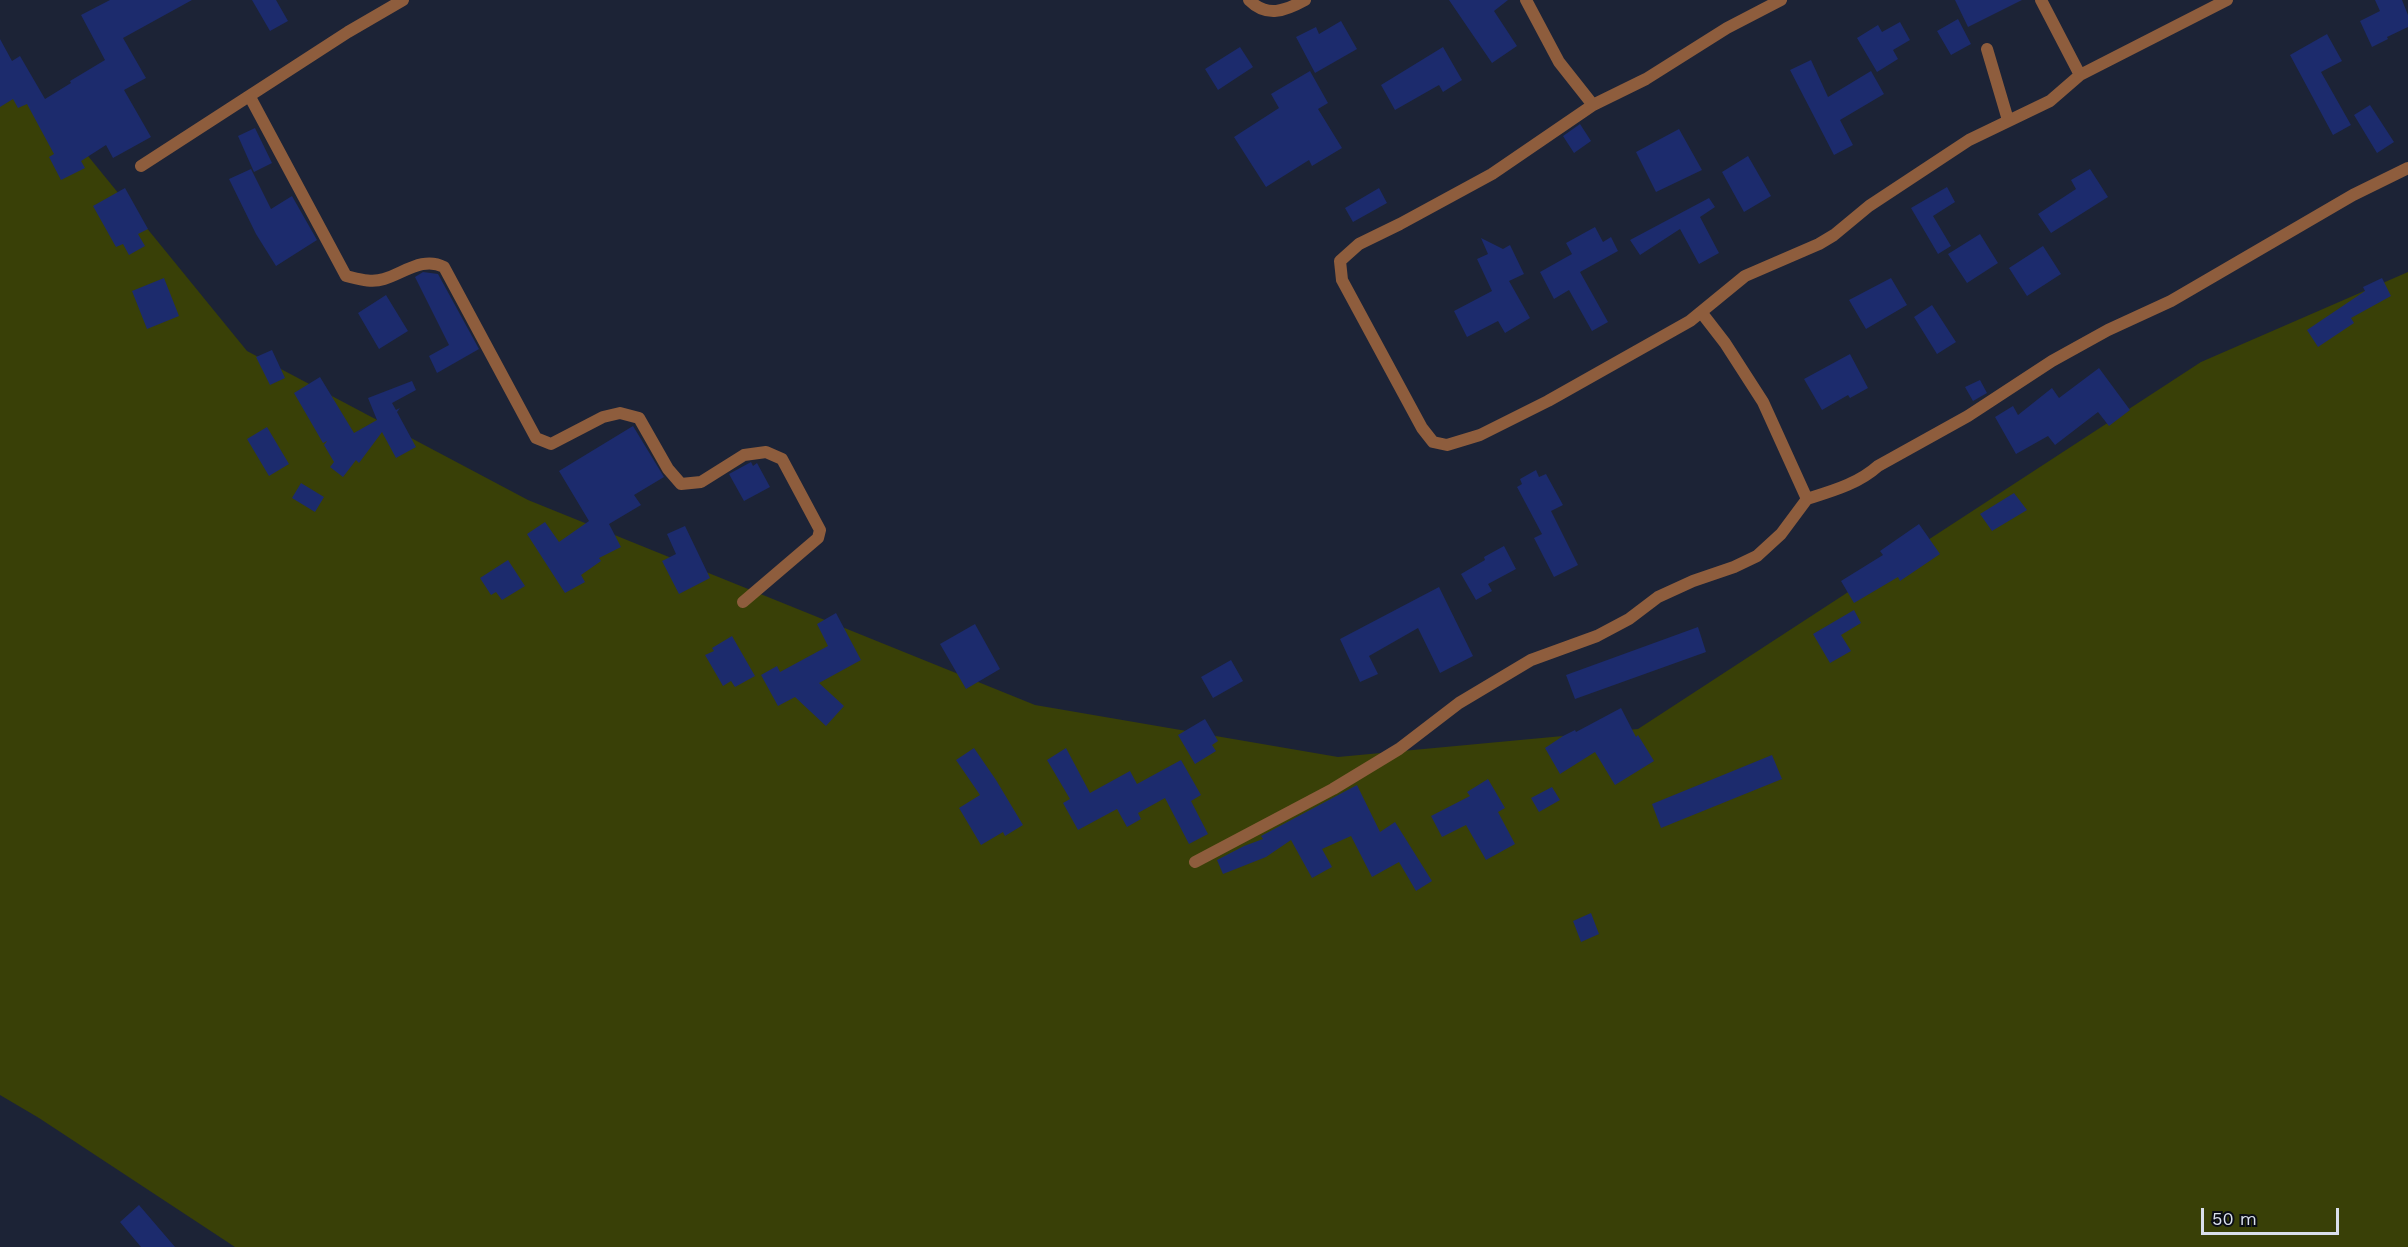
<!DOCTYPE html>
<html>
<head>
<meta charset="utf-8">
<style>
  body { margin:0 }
  #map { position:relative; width:2408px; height:1247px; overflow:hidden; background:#1c2336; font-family:"Work Sans",sans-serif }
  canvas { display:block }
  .scale { position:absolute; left:2201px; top:1208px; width:138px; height:27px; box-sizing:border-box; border:3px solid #d9dfec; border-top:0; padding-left:8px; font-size:18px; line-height:21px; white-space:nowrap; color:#d9dfec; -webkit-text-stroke:4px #0a0d15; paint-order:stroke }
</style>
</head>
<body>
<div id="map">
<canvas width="2408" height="1247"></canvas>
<div class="scale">50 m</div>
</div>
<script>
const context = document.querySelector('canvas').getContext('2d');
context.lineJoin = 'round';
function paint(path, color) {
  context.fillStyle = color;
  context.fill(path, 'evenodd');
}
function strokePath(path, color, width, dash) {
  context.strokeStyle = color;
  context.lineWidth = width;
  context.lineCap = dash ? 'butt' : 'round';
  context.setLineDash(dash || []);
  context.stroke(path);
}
const green = new Path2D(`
  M0,48L247,351L528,500L1035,705L1338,757L1638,729L2201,362L2408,272V1247H235L39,1118L0,1095Z`);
const building = new Path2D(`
  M110,0H192L123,38L146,78L124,90L151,137L113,158L106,145L81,161L85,168L61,180L49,157L54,154L27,104L18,108L13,99L0,107V39L12,61L20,56L45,99L71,83L70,81L105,60L81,15Z
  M252,0H276L288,21L270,31Z
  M1449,0H1508L1494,11L1517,46L1492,63Z
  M1955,0H2022L1968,27Z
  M2375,0H2402L2408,15V27L2387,37L2388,39L2372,47L2360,21L2380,11Z
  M1958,19L1971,44L1951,55L1937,31Z
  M1341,21L1357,49L1315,73L1296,37L1316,27L1319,34Z
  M1900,22L1910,40L1893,50L1898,59L1877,72L1857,38L1878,25L1882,32Z
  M2327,34L2342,61L2321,72L2351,125L2333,135L2290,55Z
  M1240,47L1253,67L1218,90L1205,69Z
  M1443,47L1462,80L1443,92L1439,85L1395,110L1381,85Z
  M1811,60L1828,97L1871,71L1884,94L1840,120L1853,145L1834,155L1790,70Z
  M1310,71L1328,103L1318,109L1342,148L1312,166L1309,160L1266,187L1234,137L1279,108L1271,94Z
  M2370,105L2394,142L2377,153L2354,115Z
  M1580,124L1591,141L1574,153L1563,136Z
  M255,128L272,163L254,172L238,136Z
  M1679,129L1702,170L1656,192L1636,152Z
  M1748,156L1771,196L1744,212L1722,172Z
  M251,169L271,209L292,196L317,240L276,266L256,234L229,179Z
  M2090,169L2108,197L2051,233L2038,214L2076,189L2071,180Z
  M1947,187L1955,202L1933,216L1951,246L1938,254L1911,208Z
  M125,188L148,229L138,234L145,246L129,255L123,244L116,247L93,206Z
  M1379,188L1387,203L1353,222L1345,208Z
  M1709,198L1715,207L1700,217L1719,253L1699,264L1680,229L1640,255L1630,240Z
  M1595,227L1603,242L1611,237L1618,251L1580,272L1608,322L1592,331L1569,290L1554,299L1540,272L1572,254L1566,243Z
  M1980,234L1998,263L1967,283L1948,254Z
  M1481,238L1503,249L1510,245L1524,274L1509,281L1530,318L1505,333L1498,321L1467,337L1454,311L1492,291L1477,259L1488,254Z
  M2043,246L2061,274L2027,296L2009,268Z
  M423,272L438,274L479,349L437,373L429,356L449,345L415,277Z
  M164,278L179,316L147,329L132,291Z
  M1891,278L1907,305L1866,329L1849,300Z
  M2382,278L2391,296L2351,318L2354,323L2318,347L2307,330L2365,291L2363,287Z
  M386,295L408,331L379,349L358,313Z
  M1932,305L1956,342L1937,354L1914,317Z
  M272,350L285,378L270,385L256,357Z
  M1850,354L1868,388L1850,398L1848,395L1822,410L1804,379Z
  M2099,368L2130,410L2109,426L2098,412L2055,445L2048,436L2016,454L1995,417L2013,406L2018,415L2052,388L2059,398Z
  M320,377L354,433L377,420L368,398L412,381L416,390L392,403L396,410L400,408L397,412L416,447L396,458L382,432L359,463L356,460L343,477L330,467L334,462L324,445L327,441L323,443L294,393Z
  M1980,380L1987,393L1973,401L1965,387Z
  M633,426L664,477L634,495L641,505L609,524L621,547L599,558L601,561L581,575L585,582L565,593L527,534L545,522L559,542L589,521L559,471Z
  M267,427L289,464L269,476L247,439Z
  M751,462L753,466L757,463L770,487L744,501L729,474Z
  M1536,470L1539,477L1546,474L1563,505L1551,511L1578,565L1554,577L1534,538L1542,534L1517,487L1522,484L1520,479Z
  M301,483L324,497L315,512L292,498Z
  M2014,493L2027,510L1992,531L1980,514Z
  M1919,524L1940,554L1900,581L1898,577L1854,603L1841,581L1883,555L1880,551Z
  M685,526L710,578L679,594L662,561L676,554L667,534Z
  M1504,546L1516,569L1488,584L1492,591L1476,600L1461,574L1485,560L1484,557Z
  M508,560L525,586L502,600L496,592L491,595L480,578Z
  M1439,587L1473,656L1440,673L1418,628L1369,656L1378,674L1360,682L1340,639Z
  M1854,610L1861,623L1841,635L1851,651L1830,663L1813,634Z
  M836,613L861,660L819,683L844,706L826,726L795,697L778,706L761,675L777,666L780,672L828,646L817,624Z
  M975,624L1000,669L966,689L940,644Z
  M1698,627L1706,652L1575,699L1566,675Z
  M732,636L755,676L735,687L731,681L723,686L705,655L714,651L712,648Z
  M1231,660L1243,681L1213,698L1201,677Z
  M1621,708L1636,737L1638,735L1654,761L1615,785L1595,752L1560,774L1545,748L1563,736L1575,730L1576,732Z
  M1205,719L1218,741L1212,745L1216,751L1195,764L1178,735Z
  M974,748L996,780L1023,825L1005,836L1003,832L981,845L959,808L980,795L956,760Z
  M1066,748L1090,793L1130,771L1137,784L1181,760L1201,795L1191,801L1208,834L1189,844L1165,798L1138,813L1141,819L1127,827L1117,809L1078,830L1063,803L1070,799L1047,760Z
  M1772,755L1782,779L1661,828L1652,804Z
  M1488,779L1505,808L1498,812L1515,844L1486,860L1466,825L1442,837L1431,816L1470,796L1467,792Z
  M1357,785L1380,832L1395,822L1432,881L1416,891L1399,862L1372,877L1351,836L1322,849L1332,867L1312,878L1291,840L1266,857L1223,874L1217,860L1244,846L1263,839L1261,836Z
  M1552,787L1560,800L1539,812L1531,798Z
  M1591,913L1599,934L1581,942L1573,921Z
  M139,1205L175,1247H141L120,1222Z`);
const street = new Path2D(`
  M1249,0C1267,18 1285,11 1305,0
  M1526,0L1559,62L1593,105
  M1781,0L1727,28L1646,79L1593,105L1492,174L1400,224L1359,244L1340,261L1342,280L1422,428L1433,442L1447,445L1480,435L1548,401L1690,321L1701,312L1725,343L1763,402L1807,499C1832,491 1858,484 1878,466L1968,416L2052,361L2108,330L2171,301L2353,195L2408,168
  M2041,0L2080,75
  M1987,49L2008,120
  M250,97L346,276C359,279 371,283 384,279C404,273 423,256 444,267L536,438L551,444L603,417L620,413L639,418L668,469L681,484L701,482L744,455L766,452L782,459L820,530L818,538L743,602
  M141,166L348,32L403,0
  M1701,312L1745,276L1819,244L1834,235L1869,206L1969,140L2050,101L2080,75L2227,0
  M1195,862L1333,789L1399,749L1459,703L1531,660L1597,636L1629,619L1658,597L1693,581L1734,567L1757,556L1781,534L1807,499`);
paint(green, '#394007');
paint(building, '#1c2b6d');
strokePath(street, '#8e5d3d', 12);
</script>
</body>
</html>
